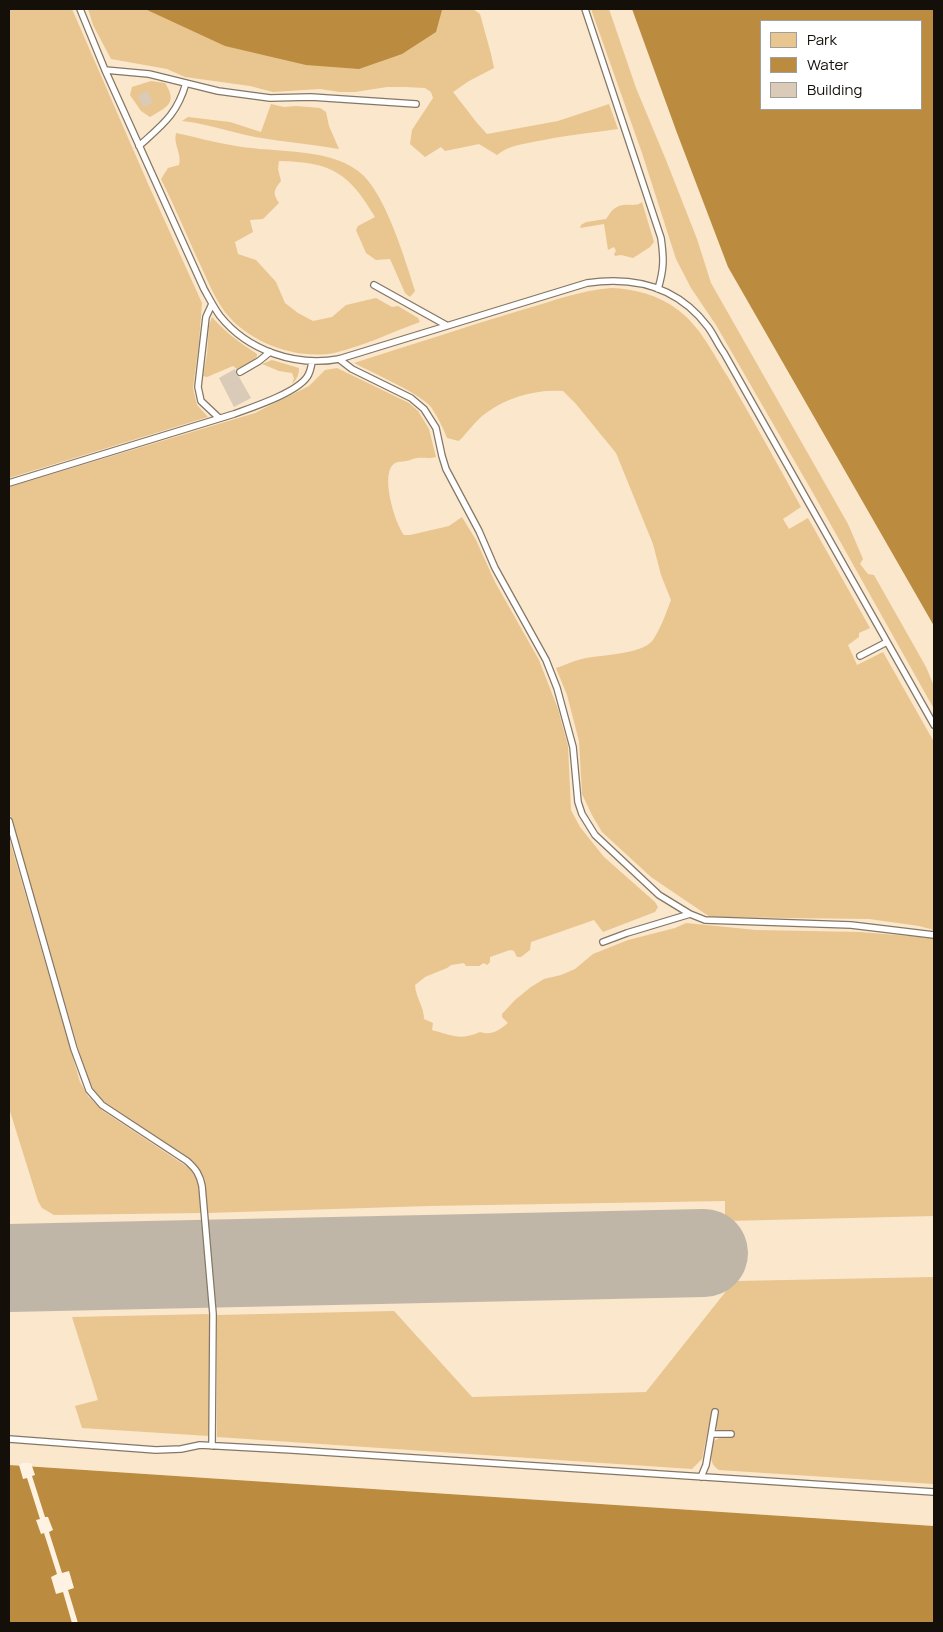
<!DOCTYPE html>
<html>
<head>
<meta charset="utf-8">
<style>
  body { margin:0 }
  #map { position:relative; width:943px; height:1632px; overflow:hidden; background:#fef2e2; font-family:Manrope,sans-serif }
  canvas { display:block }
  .frame { position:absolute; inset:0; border:10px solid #140f08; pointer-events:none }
  .legend { position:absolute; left:760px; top:20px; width:162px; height:90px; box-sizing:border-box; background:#fff; border:1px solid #a19f9c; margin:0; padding:6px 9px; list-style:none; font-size:15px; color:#140f08 }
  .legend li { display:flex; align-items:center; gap:10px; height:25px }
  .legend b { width:25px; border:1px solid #a19f9c }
</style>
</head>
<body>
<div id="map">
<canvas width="943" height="1632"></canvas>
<div class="frame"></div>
<ul class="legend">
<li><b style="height:14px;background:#e9c590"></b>Park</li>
<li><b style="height:14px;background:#bb8b3f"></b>Water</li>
<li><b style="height:14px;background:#d9cbb7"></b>Building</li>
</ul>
</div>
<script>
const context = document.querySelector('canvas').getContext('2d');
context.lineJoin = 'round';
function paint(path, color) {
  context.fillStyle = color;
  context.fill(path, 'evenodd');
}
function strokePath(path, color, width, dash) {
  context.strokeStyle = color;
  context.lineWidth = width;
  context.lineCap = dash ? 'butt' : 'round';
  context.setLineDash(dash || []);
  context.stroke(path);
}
const built = new Path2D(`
  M9,9H632L677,133L728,267L934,626V1526L9,1465Z`);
const green = new Path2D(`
  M9,9H72L149,186L202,303L199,342L193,388L197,405L208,417L9,478Z
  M88,9H473L480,14L491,54L494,68L469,81L453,92L477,123L487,134L558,121L609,104L618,129C589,133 561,136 533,142C519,145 508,146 497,155L479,144L445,151L441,147L425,157L410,144L412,130L433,98L431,92L425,88L405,87H387L355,92H340L320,89L273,92L250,86L185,77L167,69L111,59L93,25Z
  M591,9H609L636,88L666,160L697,239L711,283L848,524L863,559L860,564L868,574L874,575L926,667L934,686V709L813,493L716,325L691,288L676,259L642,153Z
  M151,81L165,83C178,103 167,107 150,117L141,111L130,95L132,87Z
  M271,104L284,107L296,106L320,108L326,112L329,126L339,149C311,144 283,142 255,137C230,132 208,124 182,121L188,117L230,122L261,132Z
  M176,133C196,137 216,143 236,146C275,153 335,147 364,176C387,200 405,259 415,291L410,297L405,293L390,259L376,260L366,253L356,230L358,226L375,217C349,173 332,162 279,161L278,169L281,181C274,190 272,193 279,203L263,219L250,220L253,232L235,242L238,254L256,260L276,282L285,303L298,313L313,321L332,317L346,305L376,298L392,307L398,306L418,318L420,322C392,332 364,346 334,353C297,360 249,343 225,312C213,296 206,276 197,258C185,231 174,205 161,179L168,168L179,165C182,154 173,144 176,133Z
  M642,202L654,242L650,247L633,258L621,255L615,256L614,254L616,251L614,247L608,250L604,224L580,228L581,225L586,222L606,219C609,215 612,209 617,207C626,202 635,208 642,202Z
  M611,288C635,289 659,295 678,310C701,327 713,354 728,377C753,420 777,463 801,507L783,519L789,529L808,518L870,628L859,633V637L848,645L857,665L883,652L934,742V930L919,926L869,919L710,917L673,892L651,877L602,832L592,815L582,794L579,741L567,695L556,668C563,666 571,662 578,660C597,654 641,656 653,640C661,628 666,613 671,600L661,575L653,544L616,453L576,404L563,391C537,389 507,397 486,413C476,420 468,432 459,441L447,438C443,428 438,417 431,407C421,394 371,372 354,363C411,345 468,326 525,309C553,301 582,290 611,288Z
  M212,317C225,332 240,343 257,354V356L253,361L237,369L233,366L207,377L203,376L207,354L209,326Z
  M272,360L299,368C299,375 297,379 292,384L294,378L292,373L279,371L262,364Z
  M337,368L409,403L418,411L429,429L436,457C429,459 423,457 417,458C413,458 410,461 406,461C402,462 399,461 395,463C379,472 395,524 404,535H410L449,526L462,517L476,540L495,582L539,660L558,709L568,746L571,810L580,827L604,857L655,902L658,907L655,912L603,932L594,920L531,942L530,950L521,957H517L514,951L510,950L490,957V962L487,965L484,963L479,966H466L464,963L451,965L447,968L425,977L415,985C416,999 424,1006 424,1019L433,1023L432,1030C451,1035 460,1041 480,1032C492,1036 499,1030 508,1023L502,1017V1014L515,1000L531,987L544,979L561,975L575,969L593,954L628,940L675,928L686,923L756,930L860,932L934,938V1216L725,1221V1201L428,1206L207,1213L204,1177L193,1161L102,1100L95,1093L86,1075L9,812V487L255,413L309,386L325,370Z
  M9,838L80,1082L88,1096L103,1111L189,1168L198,1181L201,1213L54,1215L42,1208L38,1201L9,1108Z
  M934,1277V1484L719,1470C707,1462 712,1453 714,1441L721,1437L732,1438L733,1431L717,1430L716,1427L718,1411L712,1410L702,1459L692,1469L217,1437V1315L394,1311L472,1397L646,1392L727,1290L737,1281Z
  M209,1314V1436L82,1428L75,1406L98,1400L72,1317Z`);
const water = new Path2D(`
  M145,9H441L442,10L436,32L402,54L359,69L306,65L225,46Z
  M632,9H934V626L728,267L677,133ZM762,21H922V109H762Z
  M9,1465L934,1526V1623H9Z`);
const pier = new Path2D(`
  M22,1463H31L35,1475L32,1476L45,1517H48L53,1530L49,1532L62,1573L69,1571L74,1588L68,1590L78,1623H72L63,1592L56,1594L51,1577L57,1574L44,1533L41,1534L36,1520L40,1519L27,1478L23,1479L19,1465Z`);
const taxiway = new Path2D(`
  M9,1260L24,1264H162`);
const runway = new Path2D(`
  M9,1268L704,1253`);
const building = new Path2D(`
  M148,91L153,103L143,107L138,95Z
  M235,369L236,374L239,377L251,398L234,407L219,378Z`);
const service = new Path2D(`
  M80,9L105,70L204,289C209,298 214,308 220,316C248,351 296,367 339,359L587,283C635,276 678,287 708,327C714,335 718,345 724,353L934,725
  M585,9L661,238C664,259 664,269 658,289
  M105,70L149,74L218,91L270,98L311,97L416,104
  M139,146C162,125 177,115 186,83
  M374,285L446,325
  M212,304L206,317L198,387L201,401L219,418
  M339,359L352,369L411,398L424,409L436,428L442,456L446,469L479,531L495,568L546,660L557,688L573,747L578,802L582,814L595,835L659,895L690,914L705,920L851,925L934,935
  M240,372L259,361L270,352
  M9,483L234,414C253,407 296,393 307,377C310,373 311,368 312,362
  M860,656L887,642
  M9,821L74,1049L89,1090L102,1105L187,1161C196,1169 200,1175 202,1186L213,1314L212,1446
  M603,942L627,933L690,914
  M712,1434H731
  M9,1439L156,1450L181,1449L200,1445L292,1450L934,1492
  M701,1477L706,1465L715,1412`);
paint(built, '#fae7cc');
paint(green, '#e9c590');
paint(water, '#bb8b3f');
paint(pier, '#fef2e2');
strokePath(taxiway, '#c0b6a8', 35);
strokePath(runway, '#c0b6a8', 88);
paint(building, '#d9cbb7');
strokePath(service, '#847765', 8);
strokePath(service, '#fff', 5.5);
</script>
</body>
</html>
